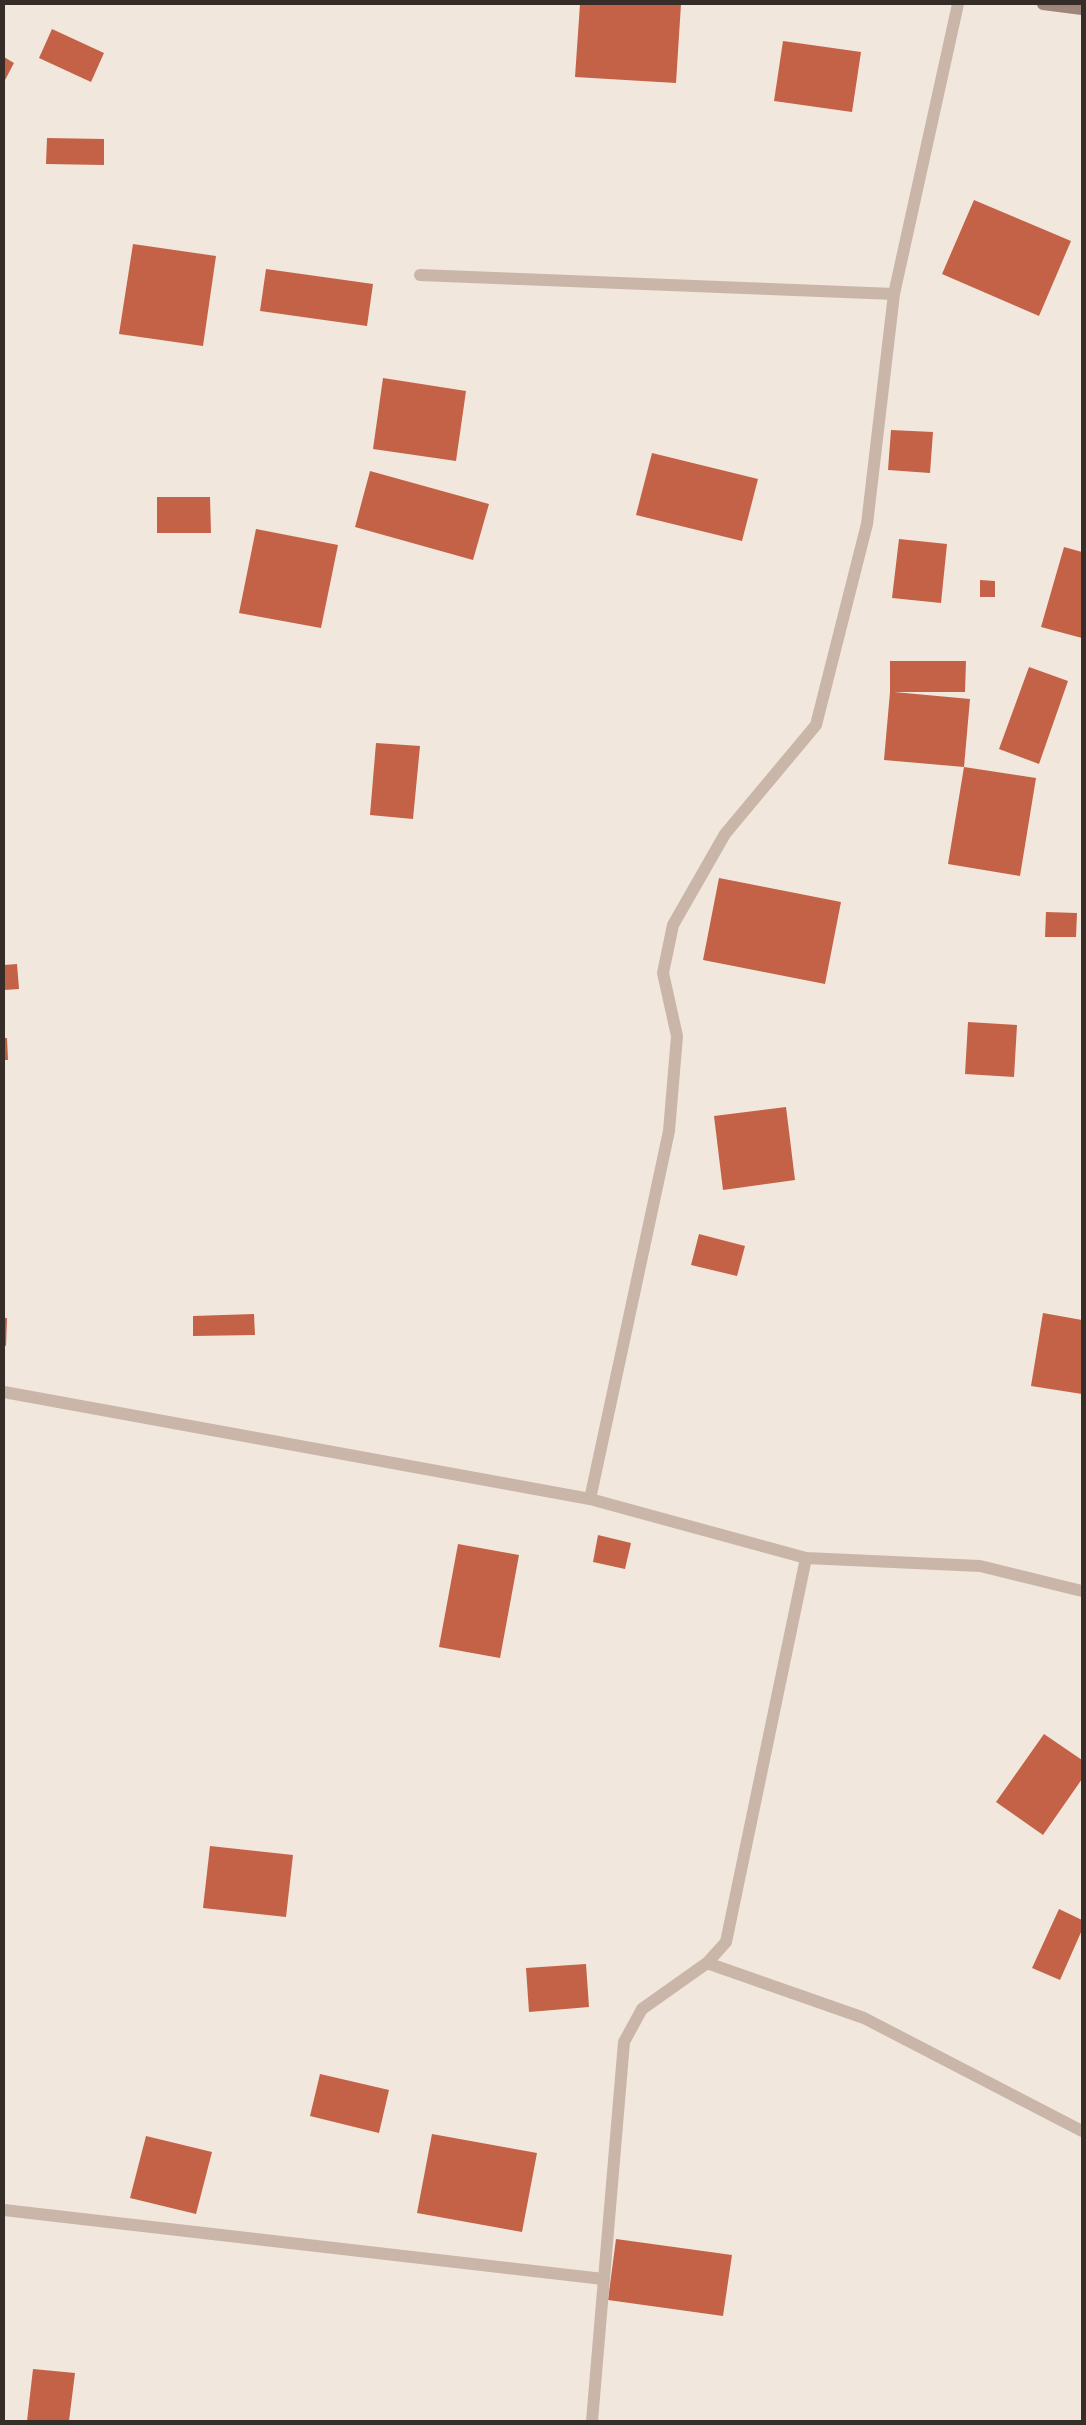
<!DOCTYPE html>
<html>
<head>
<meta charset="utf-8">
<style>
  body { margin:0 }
  #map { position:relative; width:1086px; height:2425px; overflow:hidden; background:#f1e7dc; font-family:"Open Sans",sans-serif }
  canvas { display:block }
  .frame { position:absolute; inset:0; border:5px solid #362c28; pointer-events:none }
</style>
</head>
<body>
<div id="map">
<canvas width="1086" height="2425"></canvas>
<div class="frame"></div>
</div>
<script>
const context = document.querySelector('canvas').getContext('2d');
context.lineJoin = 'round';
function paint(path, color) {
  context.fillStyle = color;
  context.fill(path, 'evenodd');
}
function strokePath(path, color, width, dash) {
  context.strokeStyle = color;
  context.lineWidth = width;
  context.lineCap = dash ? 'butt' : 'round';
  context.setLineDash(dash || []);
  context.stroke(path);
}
const building = new Path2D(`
  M580,4H681L676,83L575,77Z
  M52,29L104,53L91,82L39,58Z
  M783,41L861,52L852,112L774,101Z
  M4,57L14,63L4,82Z
  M47,138L104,139V165L46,164Z
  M974,200L1071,241L1039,316L942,274Z
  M133,244L216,256L203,346L119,334Z
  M266,269L373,284L367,326L260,311Z
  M383,378L466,391L456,461L373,449Z
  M891,430L933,432L930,473L888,470Z
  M652,453L758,479L742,541L636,515Z
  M370,471L489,504L473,560L355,527Z
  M157,497H210L211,533H157Z
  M256,529L338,545L321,628L239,613Z
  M899,539L947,544L941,603L892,598Z
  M1064,547L1082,552V638L1041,627Z
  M980,580L995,581V597H980Z
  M890,661H966L965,692H894L970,699L964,767L1036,778L1020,876L948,864L964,767L884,760L890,692Z
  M1029,667L1068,681L1039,764L999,749Z
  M376,743L420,746L413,819L370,815Z
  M719,878L841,902L825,984L703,960Z
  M1046,912L1077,913L1076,937H1045Z
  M17,964L19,989L4,990V965Z
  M968,1022L1017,1025L1014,1077L965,1074Z
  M4,1038H7L8,1060H4Z
  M786,1107L795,1180L723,1190L714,1116Z
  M699,1234L745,1246L737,1276L691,1265Z
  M1043,1313L1082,1320V1394L1031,1386Z
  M254,1314L255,1335L193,1336V1316Z
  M4,1318H7L6,1346L4,1345Z
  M598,1535L631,1543L625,1569L593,1562Z
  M458,1544L519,1555L500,1658L439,1647Z
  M1044,1734L1082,1760V1779L1043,1835L996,1802Z
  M210,1846L293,1855L286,1917L203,1908Z
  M1059,1909L1082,1920V1930L1060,1980L1032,1968Z
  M586,1964L589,2007L529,2012L526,1968Z
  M320,2074L389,2090L379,2133L310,2116Z
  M432,2134L537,2153L522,2232L417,2213Z
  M146,2136L212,2152L196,2214L130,2198Z
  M616,2239L732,2255L723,2316L608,2300Z
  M33,2369L75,2373L69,2421H27Z`);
const street = new Path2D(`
  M420,275L894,294
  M4,1392L590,1499L806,1558L980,1566L1082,1591
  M590,1499L669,1131L677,1036L663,973L673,925L725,834L816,725L867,524L894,294L958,4
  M707,1963L864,2018L1082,2131
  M4,2210L603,2279
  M592,2421L624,2042L642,2009L707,1963L726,1942L806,1558`);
const secondary = new Path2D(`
  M1043,4L1082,9`);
paint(building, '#c46247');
strokePath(street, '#c9b6a8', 12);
strokePath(secondary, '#9d8579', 12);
</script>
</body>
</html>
